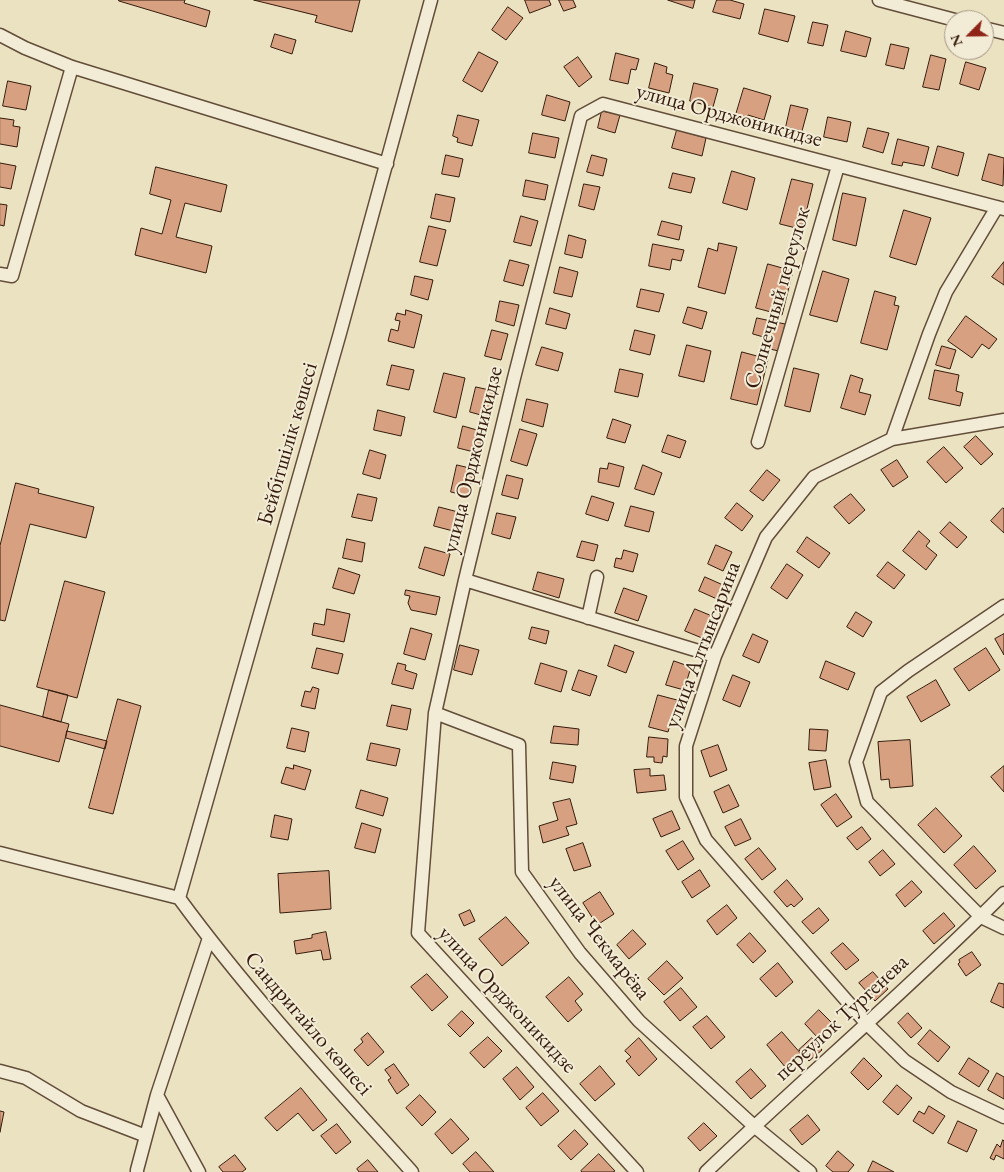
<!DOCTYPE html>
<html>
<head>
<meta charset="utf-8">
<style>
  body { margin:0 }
  #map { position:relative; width:1004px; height:1172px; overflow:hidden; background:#ebe2c1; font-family:"EB Garamond",serif }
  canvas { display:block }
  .north { position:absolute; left:944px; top:10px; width:50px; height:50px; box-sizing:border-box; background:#f2ecd7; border:1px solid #a69886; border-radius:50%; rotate:247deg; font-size:14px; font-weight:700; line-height:20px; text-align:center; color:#351b0c }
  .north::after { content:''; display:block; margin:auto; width:18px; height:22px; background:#8f2418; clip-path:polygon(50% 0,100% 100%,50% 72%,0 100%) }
</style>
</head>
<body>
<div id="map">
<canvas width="1004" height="1172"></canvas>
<div class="north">N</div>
</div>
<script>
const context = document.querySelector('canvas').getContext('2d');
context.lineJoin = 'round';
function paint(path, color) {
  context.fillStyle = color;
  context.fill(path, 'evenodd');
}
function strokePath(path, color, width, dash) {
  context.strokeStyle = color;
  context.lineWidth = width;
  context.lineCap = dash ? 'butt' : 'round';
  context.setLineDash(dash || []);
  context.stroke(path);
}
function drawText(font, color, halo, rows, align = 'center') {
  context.font = font + ' "EB Garamond",serif';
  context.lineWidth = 4;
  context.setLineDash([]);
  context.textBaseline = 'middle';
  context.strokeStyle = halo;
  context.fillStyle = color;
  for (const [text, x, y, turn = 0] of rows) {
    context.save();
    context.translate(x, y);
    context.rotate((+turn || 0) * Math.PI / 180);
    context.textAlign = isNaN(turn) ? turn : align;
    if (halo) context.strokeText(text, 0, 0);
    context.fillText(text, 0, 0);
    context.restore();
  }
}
const building = new Path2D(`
  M119,0H185L184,3L210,11L206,27L119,1Z
  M254,0H360L352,32L315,22L317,16Z
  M525,0H549L551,5L530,13Z
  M559,0H573L576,7L564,11Z
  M668,0H695L693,8Z
  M717,0H730L744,4L740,19L713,12Z
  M508,7L523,18L506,40L492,30Z
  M765,9L795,16L788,42L759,34Z
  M813,22L828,25L823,46L808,43Z
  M846,31L871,38L866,57L841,51Z
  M275,34L296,40L292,54L271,47Z
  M891,44L909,48L904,69L886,65Z
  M479,52L498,62L482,92L463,81Z
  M616,53L639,59L636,70L631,69L628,84L610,80Z
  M931,55L946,59L939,90L923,87Z
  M578,57L592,77L579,87L564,67Z
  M966,62L986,68L979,90L960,84Z
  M655,63L667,67L666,73L673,75L669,93L649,88Z
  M8,81L31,86L26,110L3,106Z
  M694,83L718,89L713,107L690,101Z
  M744,88L771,96L764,120L748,115L746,122L735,118Z
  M547,95L570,102L565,121L542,115Z
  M791,105L808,109L802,131L786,127Z
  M602,111L620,115L615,133L598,128Z
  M458,115L479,120L472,146L457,142L458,138L453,136Z
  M828,117L851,122L847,142L824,137Z
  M0,118L14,120L13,126L20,127L17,147L0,144Z
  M868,128L889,133L883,153L863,147Z
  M677,130L706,138L702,156L672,148Z
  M533,133L559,138L555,158L529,153Z
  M898,139L929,147L924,166L903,162L902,166L892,164Z
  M938,146L964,153L958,176L932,168Z
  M989,154L1004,158L1003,186L982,180Z
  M446,155L463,159L459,177L442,174Z
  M592,155L607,159L603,176L587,172Z
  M0,163L16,166L11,189L0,187Z
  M156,167L227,185L221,212L185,203L176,237L212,246L206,273L135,255L141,228L162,234L171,200L150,194Z
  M732,171L755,178L747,210L723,203Z
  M673,173L695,178L691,193L669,188Z
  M792,179L813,184L803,225L799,224L796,228L780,224Z
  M526,180L548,185L545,200L523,196Z
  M584,184L600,187L594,210L579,206Z
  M843,193L866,198L856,246L833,240Z
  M436,194L455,198L450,222L431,218Z
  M0,204L7,205L4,226L0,225Z
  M904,210L931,218L916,265L890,257Z
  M521,216L538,221L531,246L514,242Z
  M662,221L682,226L679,240L658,235Z
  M429,226L446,230L437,266L420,262Z
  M569,235L586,240L582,258L565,254Z
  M719,243L737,247L725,294L698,287L708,248L717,251Z
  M653,244L684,250L681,261L672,259L670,270L649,266Z
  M510,260L529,265L523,286L504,281Z
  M1004,262V285L992,277Z
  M768,264L793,271L782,315L756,308Z
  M560,267L578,272L572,297L554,293Z
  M823,271L849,279L837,322L810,315Z
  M415,276L433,280L428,300L411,295Z
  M641,289L664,294L659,312L637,307Z
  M875,291L896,297L894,305L899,306L887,350L861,343Z
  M500,301L519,305L514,326L496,321Z
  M688,307L707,312L702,329L683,323Z
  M550,308L570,314L566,329L546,324Z
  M406,310L422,315L414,348L388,341L391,329L398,331L400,321L395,320L397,313L405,315Z
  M966,316L997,339L989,349L982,344L972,358L948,341Z
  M757,318L785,324L779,351L765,348L767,338L753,334Z
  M492,330L508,334L501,360L485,356Z
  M635,330L655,335L650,355L630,350Z
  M687,345L711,351L704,382L679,376Z
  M942,346L956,350L950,369L936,365Z
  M542,347L563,353L558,371L536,365Z
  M742,352L768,359L757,405L731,399Z
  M392,365L414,370L409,390L387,385Z
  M794,368L819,374L810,412L785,406Z
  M620,369L643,374L638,397L615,392Z
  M935,370L959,375L956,391L963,393L960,406L929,399Z
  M444,373L465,378L456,418L434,412Z
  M851,375L863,379L859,392L871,395L865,415L841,408Z
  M476,387L494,391L488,417L470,412Z
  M527,399L548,404L543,427L522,421Z
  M378,410L405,417L401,436L374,430Z
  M613,419L631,425L625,443L607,438Z
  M463,426L484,432L478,453L458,448Z
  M520,429L537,434L527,466L511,461Z
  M668,435L686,441L680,458L662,452Z
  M976,436L993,454L981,465L964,447Z
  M944,447L963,468L946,483L927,462Z
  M370,450L386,455L380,479L363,474Z
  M897,460L908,477L893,487L881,470Z
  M609,463L624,467L619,487L598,482L600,468L607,469Z
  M457,465L474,469L468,496L451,492Z
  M643,465L662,473L654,495L635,489Z
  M767,470L780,480L763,501L750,491Z
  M507,475L523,479L518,499L502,495Z
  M16,483L39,489L38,493L94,507L86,538L30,524L5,621L0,620V546Z
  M358,494L377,498L372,521L352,517Z
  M851,494L865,510L849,524L834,507Z
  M592,496L614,503L608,521L586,514Z
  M737,503L753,516L742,531L725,518Z
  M631,506L654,512L649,532L625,526Z
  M439,507L462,513L457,532L434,526Z
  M1003,508L1004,509V533L991,521Z
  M497,513L516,517L510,539L492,534Z
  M950,522L967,537L957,548L940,533Z
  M919,531L930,541L926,546L937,555L926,570L903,551Z
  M807,537L830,553L819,568L797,552Z
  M347,539L365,543L362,562L343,558Z
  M582,541L598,545L594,561L577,557Z
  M716,545L732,552L723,571L708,564Z
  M425,547L450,554L444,576L419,568Z
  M624,550L638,554L633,572L614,567L616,558L621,559Z
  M888,562L905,575L894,589L877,576Z
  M787,564L803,575L787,599L771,588Z
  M339,568L360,575L354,594L333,588Z
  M538,572L564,579L559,598L533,590Z
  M705,577L723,585L717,599L699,591Z
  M65,581L105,592L77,698L37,687Z
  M624,588L647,596L638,621L615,613Z
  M406,590L440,597L436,615L411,610L408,603L410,596L405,595Z
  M327,609L350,614L344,642L312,635L314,623L324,625Z
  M695,609L712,616L702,638L685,631Z
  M856,612L872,622L863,637L847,627Z
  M532,627L549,631L546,644L529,639Z
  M411,628L432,634L425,660L404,654Z
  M753,634L768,641L759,663L743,656Z
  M1004,634V655L995,639Z
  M460,645L479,650L472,675L454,670Z
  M615,645L634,652L626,673L608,666Z
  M317,648L343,654L338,674L312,668Z
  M986,648L1000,670L969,691L954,669Z
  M674,661L691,667L684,690L666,685Z
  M826,661L855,673L848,690L820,678Z
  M398,663L406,665L405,670L417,674L413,689L392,684Z
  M541,663L567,671L561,692L535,684Z
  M579,670L597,676L590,696L572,690Z
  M733,675L750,682L740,707L723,700Z
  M936,680L950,705L921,722L907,697Z
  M313,687L319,689L315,709L301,706L305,691L310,692Z
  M49,690L68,695L61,722L43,717Z
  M658,695L677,700L668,732L649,727Z
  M118,699L141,706L113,814L89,808Z
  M0,705L69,724L59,762L0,746Z
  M392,705L411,709L407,730L387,726Z
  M554,726L579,729L578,745L551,743Z
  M292,728L309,732L305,752L287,748Z
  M810,729L828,730L826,751L809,750Z
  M67,731L107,741L105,749L66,738Z
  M649,737L668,739L667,757L663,756L662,763L654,762V757H647Z
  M910,740L913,786L890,788L889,779L881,780L878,742Z
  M371,743L400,749L396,766L367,760Z
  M718,745L727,770L710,777L701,751Z
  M826,760L831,787L814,790L809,763Z
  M553,762L576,766L573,783L550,779Z
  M294,765L311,770L305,790L281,783L286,767L293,769Z
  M1004,766V792L991,777Z
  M650,769V776L664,775L666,790L637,793L634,770Z
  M729,785L739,806L723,813L714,792Z
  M361,790L388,798L383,816L356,808Z
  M836,794L852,817L837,827L821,805Z
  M570,799L577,824L566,827L569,835L543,843L539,826L558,820L553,803Z
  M936,808L962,836L944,853L918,825Z
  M672,811L680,829L661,837L653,819Z
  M275,815L292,819L288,840L271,837Z
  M741,819L751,839L735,846L725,827Z
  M362,823L381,829L375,853L355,848Z
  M862,827L871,839L857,850L847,838Z
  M683,841L694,859L678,870L666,851Z
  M583,843L591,866L574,871L566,849Z
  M974,846L996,871L976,889L954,865Z
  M759,848L776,869L762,880L745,859Z
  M883,850L895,864L880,876L869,862Z
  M700,870L710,886L692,898L682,882Z
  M329,871L331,909L280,913L278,874Z
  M787,880L803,899L794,907L791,904L787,907L774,892Z
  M912,881L922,892L905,907L896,895Z
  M600,892L614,914L597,925L583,903Z
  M727,905L737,918L717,935L707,921Z
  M819,908L829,920L813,934L802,922Z
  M470,910L475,921L464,926L459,915Z
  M944,913L955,926L934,944L923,931Z
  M506,917L529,943L502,966L479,939Z
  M633,930L646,944L629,959L617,945Z
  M326,932L331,959L323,960L321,950L296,954L294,941L312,938V935Z
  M750,933L766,951L753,963L737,945Z
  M843,943L859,960L846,970L831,953Z
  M972,952L981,965L966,976L958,964L960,962L959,960Z
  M667,961L683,978L664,995L648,979Z
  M778,963L793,982L776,997L760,979Z
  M873,972L888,989L875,1001L859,983Z
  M427,974L448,997L432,1011L411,987Z
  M569,977L583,994L575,1001L582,1010L568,1022L546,997Z
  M999,983L1004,984V1008L991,1002Z
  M681,988L697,1007L680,1021L664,1002Z
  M819,1010L833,1024L818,1038L805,1024Z
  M462,1011L474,1023L460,1037L448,1025Z
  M908,1013L922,1028L911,1038L898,1023Z
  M707,1016L725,1037L711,1049L693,1027Z
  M930,1030L950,1047L938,1062L918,1044Z
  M782,1032L802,1055L786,1068L767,1045Z
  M368,1033L384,1052L368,1066L354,1050L363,1042L361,1039Z
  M488,1037L502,1051L484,1068L470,1053Z
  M639,1038L657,1059L639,1076L626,1061L631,1057L625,1051Z
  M812,1038L822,1050L809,1061L799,1050Z
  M864,1058L882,1076L868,1090L851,1073Z
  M969,1058L989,1071L979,1087L959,1074Z
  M394,1064L409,1085L397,1094L388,1080L391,1078L385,1070Z
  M600,1066L615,1084L595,1101L580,1084Z
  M517,1067L534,1087L520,1100L503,1079Z
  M751,1069L766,1086L751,1099L736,1082Z
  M997,1073L1004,1077V1099L988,1090Z
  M897,1085L912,1098L898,1115L883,1102Z
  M301,1088L327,1120L313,1131L298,1113L277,1131L265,1118Z
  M543,1093L559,1111L541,1126L526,1108Z
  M420,1095L436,1112L422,1126L406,1108Z
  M929,1106L945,1116L933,1134L913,1121L919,1111L924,1114Z
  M0,1111L4,1112L0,1132Z
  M808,1115L820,1130L802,1145L790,1130Z
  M451,1119L469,1139L452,1154L435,1134Z
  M958,1121L977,1130L967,1152L948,1143Z
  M704,1123L717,1136L700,1151L688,1138Z
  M337,1124L351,1142L336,1154L321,1136Z
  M575,1130L588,1144L571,1160L558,1146Z
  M1003,1140L1004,1141V1159L996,1155L994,1160L990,1158L997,1144L1000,1147Z
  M838,1151L854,1165L848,1172H833L826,1166Z
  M476,1152L494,1172H470L463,1164Z
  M599,1154L615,1171L613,1172H582L581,1171Z
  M235,1155L246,1169L242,1172H223L219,1167Z
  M368,1160L378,1172H359L357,1169Z
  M873,1161L894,1172H868Z`);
const minor = new Path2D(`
  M879,0L955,20
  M984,28L1004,33
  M0,35L25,48L72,67L387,164
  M0,274L12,276L72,67
  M1004,420L892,439L814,477L766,537L715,656L686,746V797L706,840L867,1024L905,1061L951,1092L1004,1117
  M892,439L929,334L946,292L997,207
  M758,442L838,166
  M465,580L715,656
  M1004,606L908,671L881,692L856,762L867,802L981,917L1004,928
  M588,618L597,577
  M435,713L519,745L522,872L580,953L639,1021L754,1126L810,1172
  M0,853L179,898
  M179,898L340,333L431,0
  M179,898C250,995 332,1083 412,1172
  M0,1071L26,1078L81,1111L146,1136
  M157,1095L199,1172
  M137,1172V1170L157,1095L209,938
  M637,1172L418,933L435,713L465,580L514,378L581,116L603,104L1004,209
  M706,1172C804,1078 908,990 1004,893`);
const streetNames = [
  ["улица Орджоникидзе",729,116,15],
  ["Солнечный переулок",778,298,-74],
  ["Бейбітшілік көшесі",288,444,-74],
  ["улица Орджоникидзе",473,460,-76],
  ["улица Алтынсарина",703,645,-69],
  ["улица Чекмарёва",599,938,52],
  ["улица Орджоникидзе",507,1000,47],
  ["переулок Тургенева",842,1018,-43],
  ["Сандригайло көшесі",308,1024,49]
];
paint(building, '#d7a080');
strokePath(building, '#351b0c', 1);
strokePath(minor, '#624d39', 15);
strokePath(minor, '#f2ecd7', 12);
drawText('22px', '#351b0c', '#f2ecd7', streetNames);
</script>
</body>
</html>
